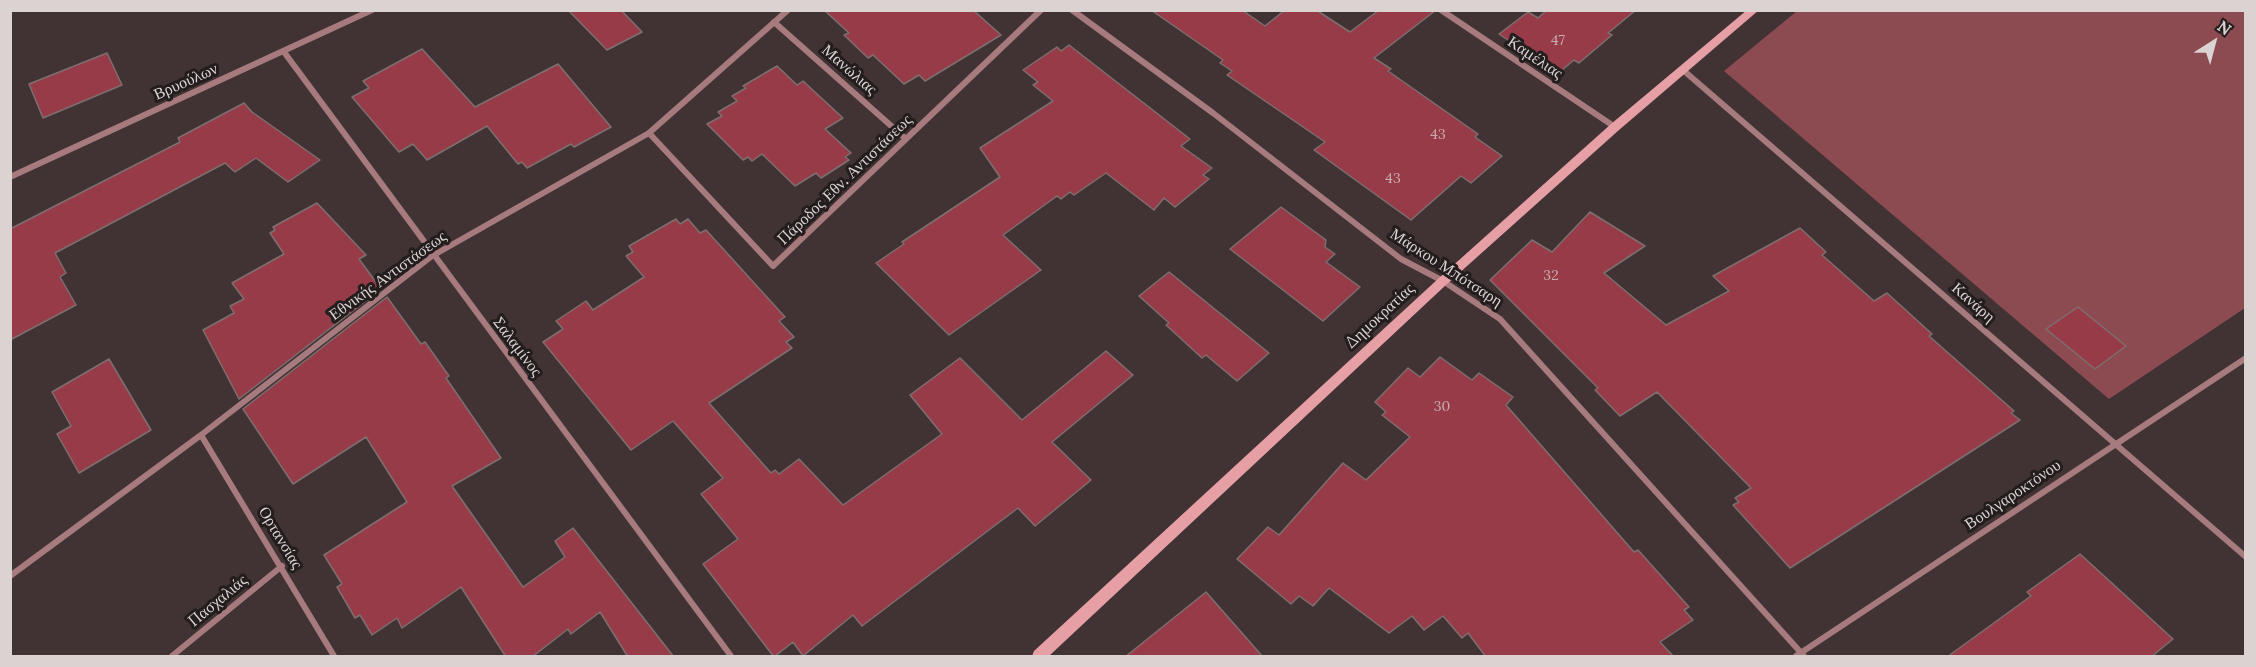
<!DOCTYPE html>
<html>
<head>
<meta charset="utf-8">
<style>
  body { margin:0 }
  #map { position:relative; width:2256px; height:667px; overflow:hidden; background:#413334; font-family:Lora,serif }
  canvas { display:block }
  .frame { position:absolute; inset:0; border:12px solid #dbd2d2; pointer-events:none }
  .north { position:absolute; left:2184px; top:12px; width:60px; height:60px; -webkit-text-stroke:4px #231d1d; paint-order:stroke; rotate:36deg; font-size:16px; font-weight:700; line-height:24px; text-align:center; color:#dbd2d2 }
  .north::after { content:''; display:block; margin:auto; width:21px; height:27px; background:#dbd2d2; clip-path:polygon(50% 0,100% 100%,50% 72%,0 100%) }
</style>
</head>
<body>
<div id="map">
<canvas width="2256" height="667"></canvas>
<div class="frame"></div>
<div class="north">N</div>
</div>
<script>
const context = document.querySelector('canvas').getContext('2d');
context.lineJoin = 'round';
function paint(path, color) {
  context.fillStyle = color;
  context.fill(path, 'evenodd');
}
function strokePath(path, color, width, dash) {
  context.strokeStyle = color;
  context.lineWidth = width;
  context.lineCap = dash ? 'butt' : 'round';
  context.setLineDash(dash || []);
  context.stroke(path);
}
function drawText(font, color, halo, rows, align = 'center') {
  context.font = font + ' Lora,serif';
  context.lineWidth = 6;
  context.setLineDash([]);
  context.textBaseline = 'middle';
  context.strokeStyle = halo;
  context.fillStyle = color;
  for (const [text, x, y, turn = 0] of rows) {
    context.save();
    context.translate(x, y);
    context.rotate((+turn || 0) * Math.PI / 180);
    context.textAlign = isNaN(turn) ? turn : align;
    if (halo) context.strokeText(text, 0, 0);
    context.fillText(text, 0, 0);
    context.restore();
  }
}
const green = new Path2D(`
  M1797,11H2245V308L2109,399L1724,71Z`);
const building = new Path2D(`
  M568,10H621L642,32L607,50Z
  M824,10H973L1001,35L925,81L919,75L904,84L873,55L868,58L844,35L849,33Z
  M1151,10H1242L1265,26L1285,10H1316L1350,32L1379,10H1436L1374,58L1391,69L1388,71L1478,134L1475,137L1502,156L1471,183L1461,176L1411,220L1314,150L1325,142L1227,75L1232,71L1220,63L1223,60Z
  M1547,10H1636L1608,33L1612,35L1579,63L1574,60L1556,75L1511,46L1514,44L1499,34L1528,12L1538,18Z
  M1069,45L1190,139L1181,146L1212,168L1203,175L1209,179L1175,207L1164,198L1154,210L1106,173L1074,195L1070,192L1061,199L1057,196L1003,235L1041,270L949,335L876,263L904,244L902,242L1000,177L980,148L1053,101L1033,85L1038,82L1023,70L1057,47L1061,51Z
  M422,49L475,107L558,64L611,127L574,147L571,144L527,168L522,162L518,164L487,126L427,160L413,144L399,152L352,97L369,88L363,81Z
  M107,53L122,85L43,118L29,84Z
  M777,66L797,85L803,81L843,118L825,129L851,153L845,157L849,160L821,178L816,173L795,186L762,154L752,161L748,157L743,160L707,124L722,116L718,112L737,101L732,96L746,88L743,86Z
  M244,103L252,112L320,160L288,182L256,158L235,172L225,163L55,253L66,273L60,277L76,305L10,340V229L180,142L178,138Z
  M317,203L366,255L359,259L381,289L239,399L203,330L234,313L230,306L244,299L232,283L284,254L270,233L275,230L273,227Z
  M1281,207L1326,240L1325,247L1335,254L1326,262L1360,287L1323,321L1230,249Z
  M1590,212L1645,246L1604,273L1666,325L1729,291L1713,276L1800,228L1826,252L1822,255L1874,301L1887,293L1932,334L1929,336L2014,411L2011,413L2020,420L1790,568L1733,505L1739,502L1735,498L1751,488L1657,392L1620,416L1595,390L1598,388L1490,280L1532,240L1552,252Z
  M676,219L680,224L688,219L700,233L706,230L785,317L779,321L794,337L786,342L792,348L709,403L771,473L775,470L779,474L799,459L843,505L942,434L910,395L960,358L1022,420L1106,351L1133,375L1052,442L1091,480L1035,526L1018,508L862,626L853,615L803,656L793,642L774,657L703,564L738,539L701,494L723,478L673,421L631,450L543,342L563,329L556,321L586,301L593,310L644,277L626,256L633,252L629,246Z
  M1169,272L1269,353L1237,381L1206,355L1202,358L1166,325L1169,323L1139,296Z
  M387,297L421,344L425,342L449,376L446,378L501,458L452,486L523,587L565,557L555,541L573,528L674,657H628L600,612L571,634L568,629L532,657H506L461,587L402,628L397,618L372,635L360,615L355,618L337,587L342,584L324,555L407,502L366,437L293,484L243,409Z
  M2078,307L2126,346L2095,369L2046,329Z
  M1440,357L1472,380L1479,373L1513,397L1506,405L1634,552L1638,550L1689,607L1684,610L1693,620L1660,642L1674,657H1486L1468,633L1462,638L1443,616L1424,630L1412,616L1389,633L1329,588L1313,606L1299,596L1291,604L1237,559L1268,527L1279,535L1343,463L1366,480L1410,437L1382,415L1386,412L1375,402L1408,368L1420,377Z
  M109,359L151,430L79,473L57,434L71,426L52,392Z
  M2080,554L2173,639L2151,657H1947L2031,596L2027,592Z
  M1206,592L1263,657H1125Z`);
const street = new Path2D(`
  M1072,10L1213,113L1401,259L1443,281L1500,319L1804,656
  M1441,10L1615,127
  M774,22L906,139
  M284,52L731,656
  M1683,70L2246,557
  M649,133L773,266L1041,10
  M10,177L372,10
  M201,435L334,656
  M10,576L201,435L432,256L649,133L788,10
  M172,656L282,566
  M1796,656L2246,358`);
const secondary = new Path2D(`
  M1747,10H1759L1619,130L1447,284L1049,656H1032L1034,651L1439,278L1611,124Z`);
const numberNames = [
  ["47",1558,41],
  ["43",1438,135],
  ["43",1393,179],
  ["32",1551,276],
  ["30",1442,407]
];
const streetNames = [
  ["Καμέλιας",1535,58,34],
  ["Μανώλιας",849,70,41],
  ["Βρυούλων",186,82,-24],
  ["Πάροδος Εθν. Αντιστάσεως",845,180,-44],
  ["Μάρκου Μπότσαρη",1446,268,33],
  ["Εθνικής Αντιστάσεως",388,276,-36],
  ["Κανάρη",1973,303,41],
  ["Δημοκρατίας",1380,316,-43],
  ["Σαλαμίνος",517,347,53],
  ["Βουλγαροκτόνου",2013,495,-34],
  ["Ορτανσίας",280,538,59],
  ["Πασχαλιάς",218,601,-40]
];
paint(green, '#8c4a51');
paint(building, '#973b48');
strokePath(building, '#7e6f6f', 1.5);
strokePath(street, '#a77b7e', 6);
paint(secondary, '#e6a0a5');
drawText('14px', '#caacb0', null, numberNames);
drawText('16px', '#dbd2d2', '#231d1d', streetNames);
</script>
</body>
</html>
